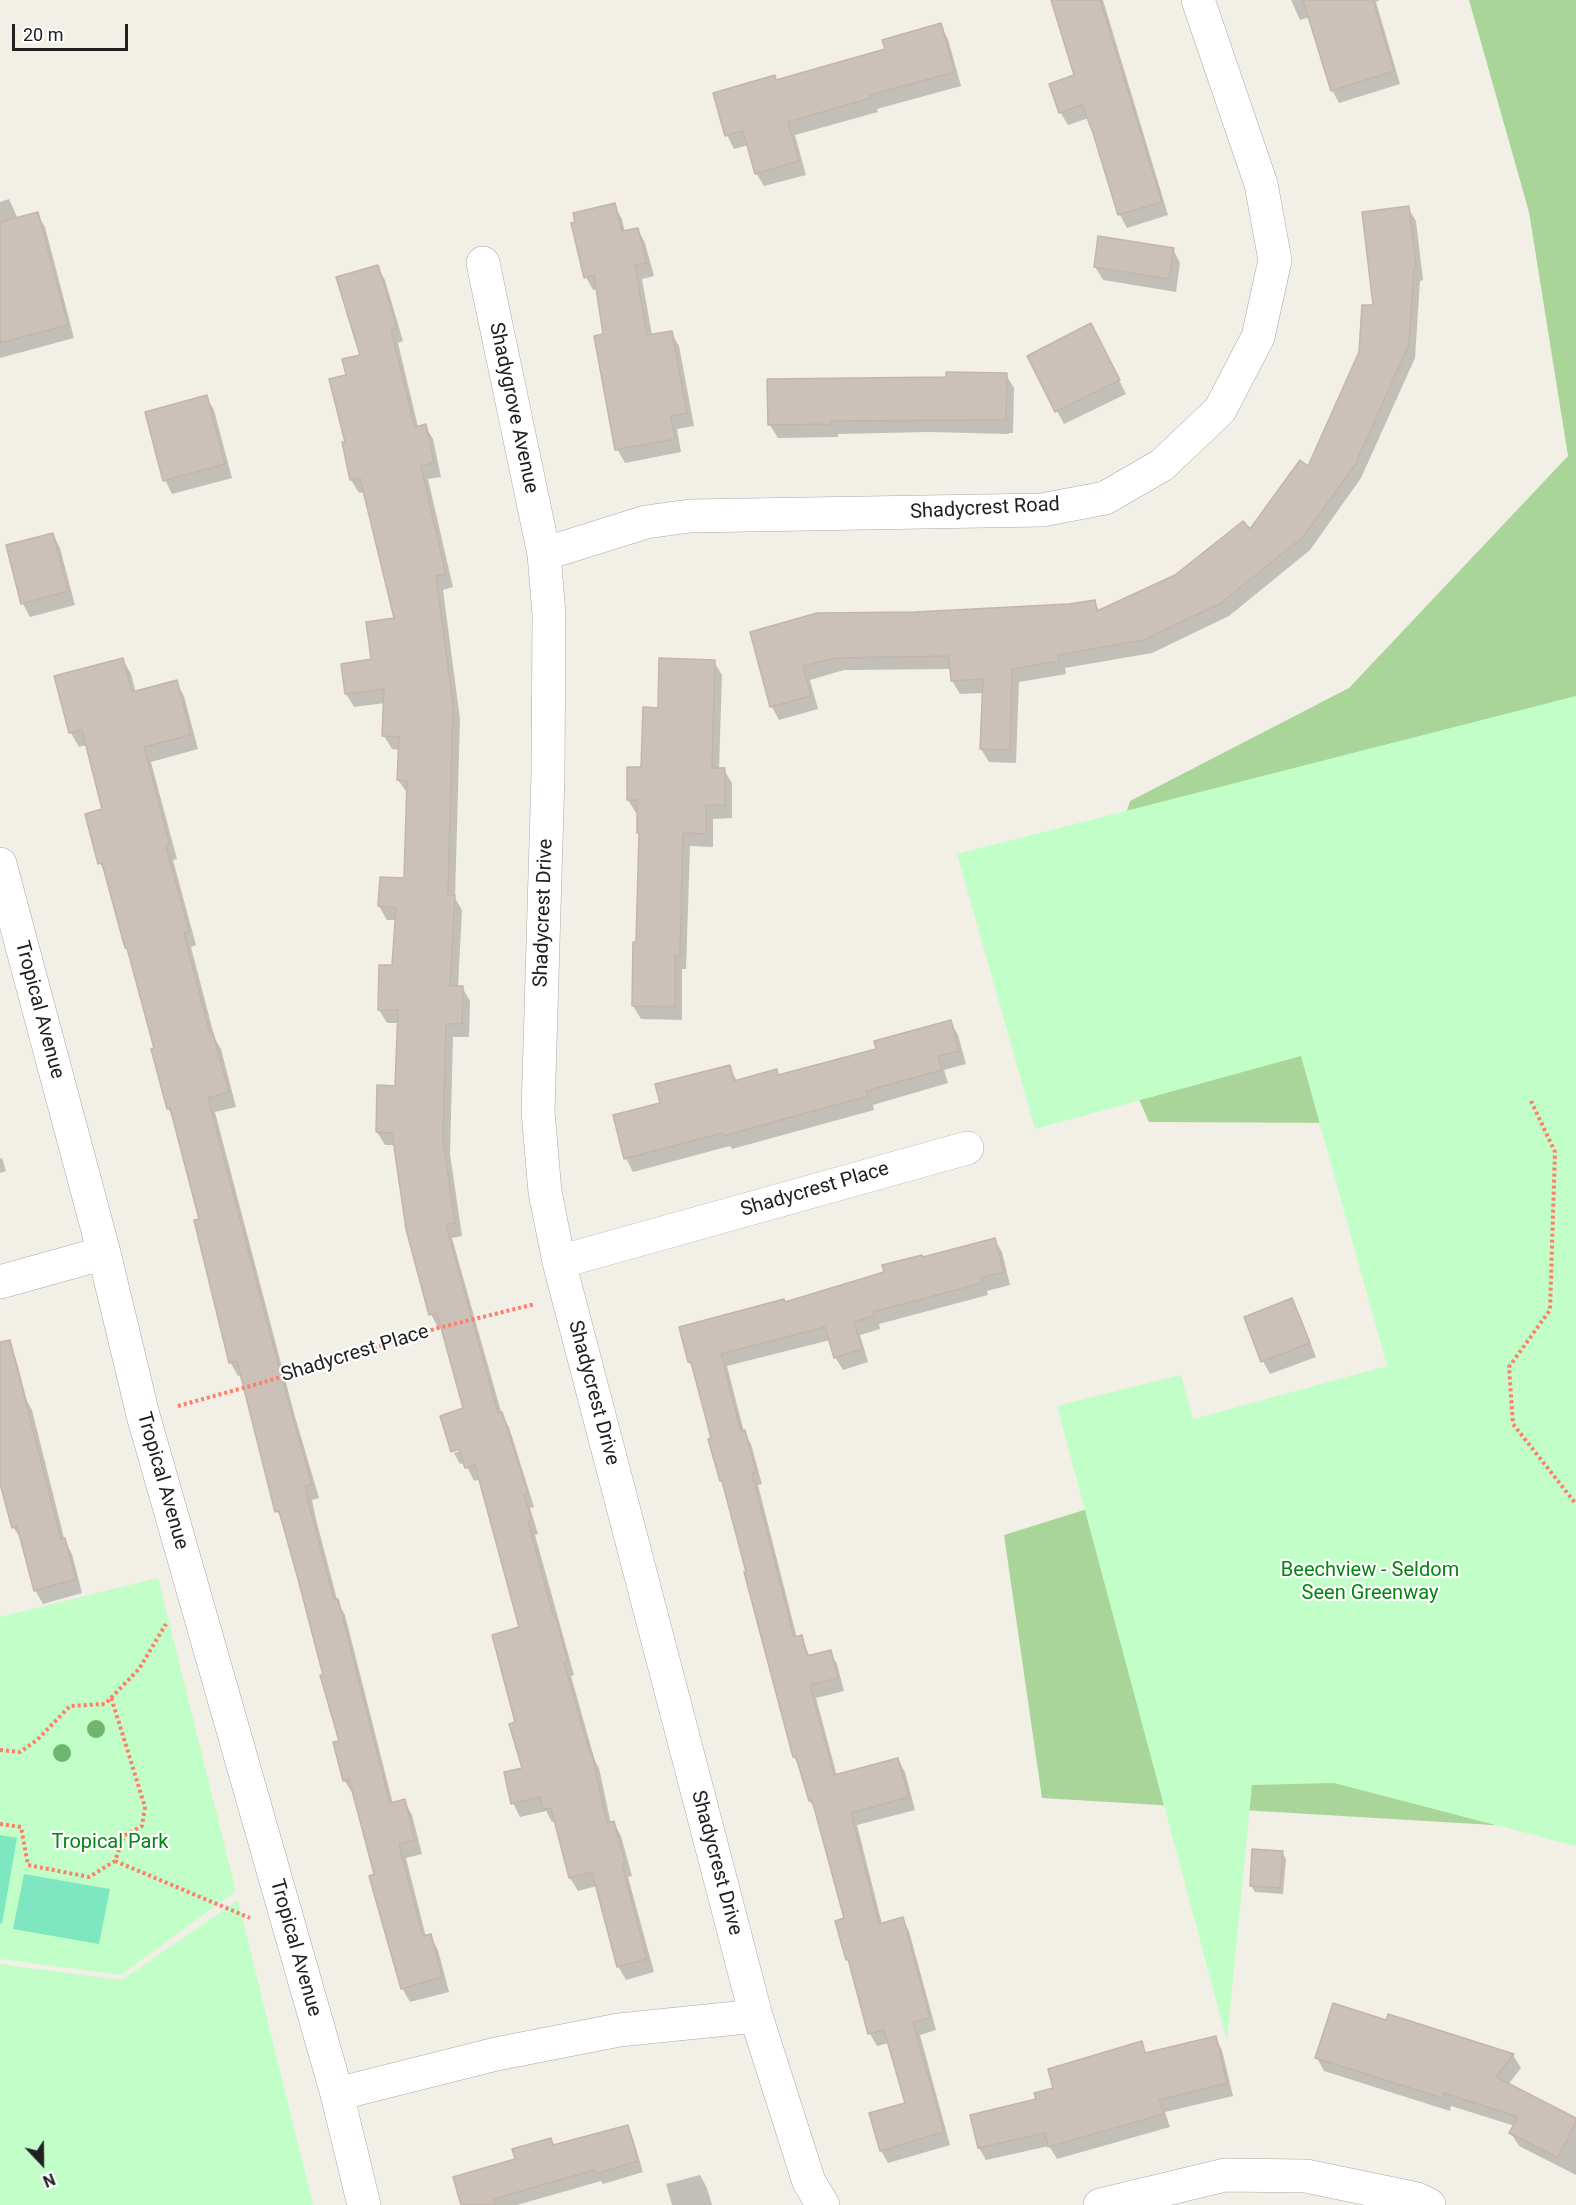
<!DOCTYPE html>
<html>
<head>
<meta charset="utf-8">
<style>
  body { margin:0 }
  #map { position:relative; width:1576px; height:2205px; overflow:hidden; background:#f2efe7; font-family:Roboto,sans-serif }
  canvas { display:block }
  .north { position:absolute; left:12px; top:2133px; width:60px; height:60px; -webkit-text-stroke:4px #fff; paint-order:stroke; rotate:158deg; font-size:16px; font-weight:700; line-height:24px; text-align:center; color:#212121 }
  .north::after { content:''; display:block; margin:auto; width:21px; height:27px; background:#212121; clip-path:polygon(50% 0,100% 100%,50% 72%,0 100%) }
  .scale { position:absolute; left:12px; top:24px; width:116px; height:27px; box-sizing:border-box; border:3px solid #212121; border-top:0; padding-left:8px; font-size:18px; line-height:21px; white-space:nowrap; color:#212121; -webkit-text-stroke:4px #fff; paint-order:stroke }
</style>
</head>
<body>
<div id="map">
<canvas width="1576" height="2205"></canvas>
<div class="north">N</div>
<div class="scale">20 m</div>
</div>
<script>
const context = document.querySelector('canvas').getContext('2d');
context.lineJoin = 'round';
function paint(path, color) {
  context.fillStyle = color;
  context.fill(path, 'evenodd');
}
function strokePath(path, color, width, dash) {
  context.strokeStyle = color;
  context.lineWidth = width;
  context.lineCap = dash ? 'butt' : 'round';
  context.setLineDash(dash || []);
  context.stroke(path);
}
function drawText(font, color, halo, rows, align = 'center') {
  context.font = font + ' Roboto,sans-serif';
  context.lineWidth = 4.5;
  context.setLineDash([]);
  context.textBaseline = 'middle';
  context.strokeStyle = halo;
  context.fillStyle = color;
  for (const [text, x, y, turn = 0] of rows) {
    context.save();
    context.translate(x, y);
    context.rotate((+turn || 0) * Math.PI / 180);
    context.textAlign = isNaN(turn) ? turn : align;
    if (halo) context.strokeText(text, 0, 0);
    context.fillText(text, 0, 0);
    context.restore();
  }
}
const forest = new Path2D(`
  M1469,0H1576V1830L1042,1798L1004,1535L1456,1394L1357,1123L1149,1122L1079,962L1130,801L1349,688L1568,456L1529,212Z`);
const park = new Path2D(`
  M1576,696V1846L1334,1783L1252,1785L1227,2041L1057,1406L1181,1375L1193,1419L1387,1366L1301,1056L1035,1129L957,854Z
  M158,1578L236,1891L121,1975L0,1959V1617Z
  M238,1900L313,2205H0V1964L122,1980Z`);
const pitch = new Path2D(`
  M0,1835L17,1838L2,1924L0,1923Z
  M24,1874L110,1889L99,1944L13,1929Z`);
const shadow = new Path2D(`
  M1053,0H1103L1168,215L1127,228L1120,215L1089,118L1068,125L1060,112L1076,76Z
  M1291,0H1380L1376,2L1400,84L1339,103L1332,90L1310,17L1300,20Z
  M940,25L948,39L961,86L877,109L878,112L795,135L806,175L764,186L756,173L749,145L734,149L727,135L774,77L777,81L887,50Z
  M9,199L18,219L37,214L45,227L74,338L0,358V202Z
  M614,205L622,219L625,232L638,230L645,243L654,276L642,279L652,335L671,332L679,346L694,426L677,429L681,452L625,463L617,449L605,336L598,289L593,290L586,277Z
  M1408,208L1416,221L1423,280L1420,281L1415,358L1361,478L1310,550L1229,616L1152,653L1065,668L1066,674L1019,682L1016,763L989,762L981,749L984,693L960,694L952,681L951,669L844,670L810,680L818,709L779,720L772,707L752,633L915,614L1069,606L1094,602L1100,611L1176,576L1250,532L1308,468L1360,353Z
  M1173,249L1180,263L1176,292L1103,280L1095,267Z
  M377,267L385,280L403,341L398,343L418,427L425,426L433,439L441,477L428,479L453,587L443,590L460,719L455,898L462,910L458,987H462L470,1001L469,1037H453L450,1154L462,1236L452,1238L502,1415L509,1427L534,1507L530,1508L538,1534L535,1535L574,1675L571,1676L595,1761L599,1768L611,1824L614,1823L621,1836L632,1876L628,1877L654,1972L626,1980L618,1966L597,1886L578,1891L570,1878L556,1821L552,1822L546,1811L520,1817L513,1803L523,1770L517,1723L521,1629L481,1479L474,1481L465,1463L460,1464L454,1453L467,1448L466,1446L453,1450V1452L441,1417L465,1409L442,1327L438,1328L431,1314L395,1145H385L377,1132L397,1087L399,1023H387L379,1010L394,966L396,920H387L379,906L405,880L408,794L398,780L400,750L392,749L384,736L385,703L354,707L346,694L373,661L396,620L365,492L359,493L351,480L343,443H346L348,376L361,356Z
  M1098,339L1126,394L1064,424L1057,411Z
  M1006,375L1014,388L1013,433H1009V434L928,432L838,434V437L778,438L770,425L948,379Z
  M206,397L214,410L232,478L172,494L165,480Z
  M53,534L60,548L75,605L30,617L23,604Z
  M123,660L131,674L136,693L176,682L184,696L198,749L151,762L177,859L173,860L196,945L191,947L215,1039L221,1049L236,1107L215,1112L294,1413L319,1498L312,1500L316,1519L338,1603L345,1615L393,1804L404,1801L412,1815L422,1854L406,1858L426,1937L430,1936L438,1950L449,1992L410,2002L402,1988L354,1794H353L344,1780L341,1742L325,1676L283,1523L277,1511L242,1375L238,1376L230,1362L201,1220L175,1121L168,1108L156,1049L108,878L100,863L103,810L87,745L79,747L71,733L56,677Z
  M714,662L722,675L719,770H724L732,783V818L713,819V847L690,846L686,969H682V1020L641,1019L633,1006L640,836L638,832V813H636L628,800L643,769L659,710Z
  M950,1021L958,1035L966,1064L944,1070L948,1083L873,1105L874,1110L732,1149L730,1146L633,1172L626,1158L662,1104L729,1067L737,1081L776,1071L779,1076L878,1050Z
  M2,1158L6,1171L0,1173V1159Z
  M994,1239L1002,1252L1010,1285L987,1291L988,1295L879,1324L880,1329L860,1335L868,1362L843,1370L835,1357L830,1340L727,1366L744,1432L751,1444L762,1484L758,1485L797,1638L801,1636L810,1657L830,1652L837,1664L844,1691L816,1698L837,1776L898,1760L905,1772L915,1810L857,1825L882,1924L902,1918L909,1931L936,2030L920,2035L950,2145L888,2163L881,2151L870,2114L907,2104L889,2043L877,2046L870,2034L852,1966L837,1922L846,1919L818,1814L810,1801L800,1767L794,1757L726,1489L721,1481L696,1374L689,1362L785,1304L886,1273L923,1259Z
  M1291,1300L1299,1313L1316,1357L1270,1374L1263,1361Z
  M8,1345L16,1359L27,1401L32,1410L65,1542L72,1554L82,1593L43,1604L35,1590L22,1540L13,1527L0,1478V1348Z
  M1282,1852L1286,1859L1283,1894L1255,1892L1251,1886Z
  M1389,2016L1513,2055L1521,2068L1508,2085L1576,2119V2175L1519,2146L1511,2133L1515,2126L1451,2106L1450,2111L1324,2071L1317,2058L1387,2022Z
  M1215,2037L1222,2050L1233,2096L1165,2112L1170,2127L1057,2159L1049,2146L986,2160L979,2148L972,2116L1038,2100L1141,2043L1147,2054Z
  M627,2126L633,2138L643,2172L603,2184L601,2181L517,2205H462L516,2160L551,2139L555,2146Z
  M700,2175L707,2188L712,2205H672L666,2184Z`);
const building = new Path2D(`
  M1051,0H1100L1162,202L1118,215L1093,133L1082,105L1059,113L1049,84L1074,75Z
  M1303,0H1373L1394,71L1331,91Z
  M941,23L955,72L870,95L871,98L788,122L799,161L755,174L743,131L725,136L713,93L775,75L776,80L885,49L882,40Z
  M615,203L622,231L638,228L647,263L635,265L647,335L672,331L687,413L671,416L675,439L615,450L594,336L603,334L594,275L584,278L571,223L575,222L573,213Z
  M1409,206L1416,267L1414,268L1409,344L1355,465L1303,537L1221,603L1144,640L1058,655L1059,661L1012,669L1010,750L980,749L983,679L951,681L949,656L836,658L803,666L811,696L770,707L750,632L817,613L915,612L1069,604L1095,600L1097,611L1175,575L1243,521L1250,529L1300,460L1308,466L1359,352L1362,305H1373L1362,212Z
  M38,212L68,325L0,343V222Z
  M1098,236L1174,248L1169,279L1094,267Z
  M378,265L397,328L391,330L415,427L426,424L434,463L421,466L446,574L436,576L453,704L448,895H455L450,986H463L462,1024H446L443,1139L455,1223L446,1225L498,1413L502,1412L528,1493L524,1495L532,1520L528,1521L554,1618H556L568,1662L564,1663L590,1753H592L607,1823L614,1821L625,1863L622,1864L647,1959L617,1967L592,1872L569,1878L551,1808L543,1809L540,1797L511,1804L504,1772L522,1768L509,1724L515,1722L492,1635L519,1627L475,1465L465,1468L459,1449L451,1452L440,1416L463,1408L437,1313L429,1315L406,1229L392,1133L376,1132L377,1085L395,1086L398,1010H378L379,965H392L396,908L378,906L380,877L404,878L407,781L397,780L399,737L382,736L384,689L345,694L341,664L371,659L366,622L394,618L360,478L350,480L342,442H345L329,379L346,375L342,359L360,355L336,277Z
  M1091,323L1120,380L1055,412L1027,356Z
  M946,372L1007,373L1006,420L831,421V424L768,425L767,379L946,377Z
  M207,395L225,464L163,481L145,412Z
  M53,533L68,591L21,604L6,545Z
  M123,658L132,692L177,680L191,735L144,747L170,845L166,846L189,931L184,933L210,1034L213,1033L229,1092L208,1098L287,1397L312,1484L305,1486L309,1504L334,1600L338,1599L390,1803L405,1799L415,1840L399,1844L423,1936L431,1934L442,1977L401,1989L369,1876L374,1874L349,1779L343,1781L333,1742L339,1741L320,1675H323L298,1579L279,1511L275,1512L237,1361L229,1363L194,1220L199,1219L170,1108L167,1109L151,1049L154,1048L127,948H125L102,863L98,864L85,814L102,809L82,730L69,733L54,676Z
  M659,658L715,660L712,768H725V805H706V834L683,833L680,956H675V1007L632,1006L633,942H636L639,833H637V800H627V767H641L643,707L658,708Z
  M951,1020L959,1051L938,1056L942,1070L866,1091L868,1096L723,1136L722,1133L624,1159L613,1115L660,1103L655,1084L730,1065L734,1081L777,1069L778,1075L876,1049L874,1041Z
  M995,1238L1004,1272L981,1278L982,1283L873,1312L874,1316L854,1322L862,1349L834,1358L825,1327L721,1354L741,1431L745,1430L756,1472L752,1473L794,1637L802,1635L807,1656L831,1650L838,1678L810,1685L834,1775L898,1758L909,1797L851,1813L879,1924L903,1917L930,2018L913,2022L944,2132L880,2151L869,2113L905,2103L884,2030L868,2034L848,1959L846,1960L835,1921L844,1918L812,1800L809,1801L796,1757H793L744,1572H746L722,1481H720L708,1439L711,1438L691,1362H688L679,1327L784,1299L785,1302L884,1272L882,1265L922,1255L923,1257Z
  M1292,1298L1310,1343L1261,1362L1244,1317Z
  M10,1340L61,1539L65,1538L76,1579L34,1591L17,1526L12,1528L0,1484V1342Z
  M1252,1849L1283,1851L1280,1888L1250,1886Z
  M1333,2003L1386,2020L1388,2014L1514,2054L1496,2077L1576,2118V2122L1558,2158L1509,2133L1518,2117L1444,2093L1442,2098L1315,2058Z
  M1216,2036L1227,2083L1159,2100L1164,2114L1048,2147L1045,2133L978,2148L970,2115L1036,2099L1034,2093L1053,2088L1048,2069L1142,2041L1145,2053Z
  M628,2125L638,2161L595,2174L594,2170L494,2199L496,2205H461L453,2177L515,2159L512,2149L551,2138L553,2145Z`);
const path = new Path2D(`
  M1531,1101L1555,1152L1550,1310L1509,1367L1513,1424L1576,1504
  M178,1406L261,1383L438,1328L535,1304
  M0,1750L20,1752L37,1740L70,1706L105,1704L139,1669L166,1624
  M0,1824L21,1827L28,1865L89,1877L115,1861L124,1836L142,1826L145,1807L111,1697
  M115,1861L250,1918`);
const street = new Path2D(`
  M483,263L544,554L549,614L548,774L538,1112L545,1192L559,1262L756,2016L809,2182L823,2205
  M544,554L646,522L690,516L1042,510L1105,498L1162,465L1220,410L1258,337L1275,260L1261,184L1198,0
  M0,864L104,1253L143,1415L337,2094L364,2205
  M559,1262L967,1148
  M0,1282L104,1253
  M337,2094L496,2054L619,2030L756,2016
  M1100,2205L1225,2175L1306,2176L1417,2199L1429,2205`);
const trees = [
  [96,1729],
  [62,1753]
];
const streetNames = [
  ["Shadygrove Avenue",513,408,78],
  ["Shadycrest Road",985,509,-3],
  ["Shadycrest Drive",544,913,-88],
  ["Tropical Avenue",39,1010,75],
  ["Shadycrest Place",815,1190,-16],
  ["Shadycrest Place",355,1354,-17],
  ["Shadycrest Drive",593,1393,75],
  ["Tropical Avenue",162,1481,74],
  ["Shadycrest Drive",716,1863,75],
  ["Tropical Avenue",295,1948,74]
];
const parkNames = [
  ["Beechview - Seldom",1370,1571],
  ["Seen Greenway",1370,1594],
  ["Tropical Park",110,1843]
];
paint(forest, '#a9d598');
paint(park, '#c2fec7');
paint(pitch, '#7ee7c1');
paint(shadow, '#0003');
paint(building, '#cbc1b9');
strokePath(building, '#c5b5a8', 1.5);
strokePath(street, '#a8a8a8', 34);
strokePath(path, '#ff7d6b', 4, [3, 3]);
strokePath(street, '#fff', 33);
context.fillStyle = '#6eb570';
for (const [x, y] of trees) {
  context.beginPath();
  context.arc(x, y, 9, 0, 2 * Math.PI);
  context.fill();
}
drawText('20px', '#212121', '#fff', streetNames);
drawText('20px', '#02860f', '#fff', parkNames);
</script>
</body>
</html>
